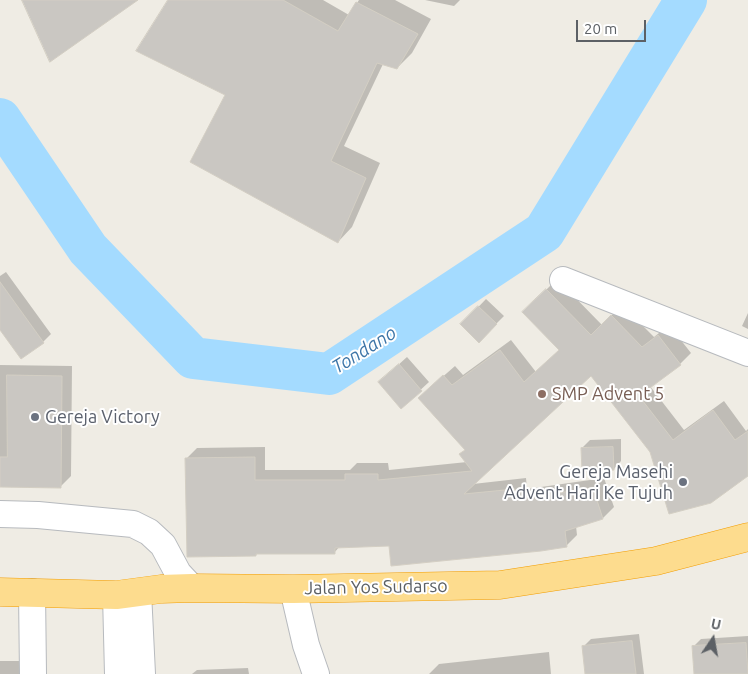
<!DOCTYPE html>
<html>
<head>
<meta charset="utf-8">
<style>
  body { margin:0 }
  #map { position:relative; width:748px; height:674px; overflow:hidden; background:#efece4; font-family:Ubuntu,sans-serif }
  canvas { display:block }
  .north { position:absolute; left:688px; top:614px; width:50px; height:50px; -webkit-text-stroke:4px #fff; paint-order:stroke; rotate:12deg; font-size:14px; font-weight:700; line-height:20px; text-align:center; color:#5c6065 }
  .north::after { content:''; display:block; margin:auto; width:18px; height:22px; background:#5c6065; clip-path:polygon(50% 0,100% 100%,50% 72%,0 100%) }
  .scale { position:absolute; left:576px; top:20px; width:70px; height:22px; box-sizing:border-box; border:2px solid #5c6065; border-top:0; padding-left:6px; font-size:15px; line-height:18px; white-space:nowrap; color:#5c6065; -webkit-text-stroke:4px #fff; paint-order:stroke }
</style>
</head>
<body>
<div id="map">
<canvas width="748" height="674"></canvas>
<div class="north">U</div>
<div class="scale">20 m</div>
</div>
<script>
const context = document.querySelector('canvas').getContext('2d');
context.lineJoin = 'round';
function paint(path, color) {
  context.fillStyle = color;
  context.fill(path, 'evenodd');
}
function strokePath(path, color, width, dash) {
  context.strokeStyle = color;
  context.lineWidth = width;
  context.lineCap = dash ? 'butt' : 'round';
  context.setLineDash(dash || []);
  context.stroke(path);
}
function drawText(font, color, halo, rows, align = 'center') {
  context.font = font + ' Ubuntu,sans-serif';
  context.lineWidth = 4;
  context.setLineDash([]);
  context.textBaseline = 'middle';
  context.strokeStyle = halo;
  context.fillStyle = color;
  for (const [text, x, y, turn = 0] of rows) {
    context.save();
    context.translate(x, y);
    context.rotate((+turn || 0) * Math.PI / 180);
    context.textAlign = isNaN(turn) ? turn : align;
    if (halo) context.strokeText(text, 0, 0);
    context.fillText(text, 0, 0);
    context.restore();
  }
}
const shadow = new Path2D(`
  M170,0H323L349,15L359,0H395L431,19L412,53L397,68L383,64L344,146L380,163L352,227L338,242L227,94Z
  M425,0H460L454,6Z
  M6,272L51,334L43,342L0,328V276Z
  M557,279L602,325L622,305L654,337L669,325L691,353L680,364L650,386L684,430L724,401L746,431L748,429V474L651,452L591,374L473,484L526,478L527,489L604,478L614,507L603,518L576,526L577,535L566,546H340L334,553H258L256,555L187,458L197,448L265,447V470H350L357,463H388L389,470L467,462L466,449L431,387L455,366L463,375L511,340L536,372L561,349L524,312Z
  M486,299L504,316L479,341L462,324Z
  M748,313V329L742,326Z
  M407,357L429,382L402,407L387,375Z
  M0,365L72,366L71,476L61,486H0Z
  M621,439V461L614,469L582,448L590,440Z
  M639,634L644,674H586L583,647L591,639Z
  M748,636V674H695L693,647L701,639Z
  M549,652L551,674H429L439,664Z
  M0,661H30V674H0Z
  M248,668L249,674H192L197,670Z`);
const river = new Path2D(`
  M0,119L88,249L193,358L329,374L544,232L686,0`);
const building = new Path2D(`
  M22,0H138L50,62Z
  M168,0H283L338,31L356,2L418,34L397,69L377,63L331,161L366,178L338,243L190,162L225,95L136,51Z
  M0,282L44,343L21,359L0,330Z
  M546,289L591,335L611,315L642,347L658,335L681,365L639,396L673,440L713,410L735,440L748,431V476L711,503L669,514L650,452L591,376L464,494L515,489L516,499L593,488L603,519L565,531L567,547L541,551L391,566L389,546L335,548V554H256V556L187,557L185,458L255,457V480H345V474H378V480L472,471L459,454L465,450L418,398L443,375L452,385L500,350L524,382L559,350L522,312Z
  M478,306L497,324L479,343L460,324Z
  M399,364L422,391L401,409L378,382Z
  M7,375L62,376L61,488L0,487V457H7Z
  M613,447L614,470L582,471L581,448Z
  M632,641L636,674H585L582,646Z
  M746,643L748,674H694L692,646Z`);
const minor = new Path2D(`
  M563,280L748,353
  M0,514L38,515L133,524L149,532L163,545L178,573L192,588
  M293,589L306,645L316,674
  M32,592L33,674
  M138,592L142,674
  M116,595L118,674`);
const highway = new Path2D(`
  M0,592L116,595L161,589L192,588L293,589L500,585L656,561L748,537`);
const markers = [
  [542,394,5,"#8d6e63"],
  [35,417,5,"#6b7280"],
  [683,482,5,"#6b7280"]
];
const educationNames = [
  ["SMP Advent 5",552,394]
];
const worshipNames = [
  ["Gereja Victory",45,417],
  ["Gereja Masehi",673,472,"right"],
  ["Advent Hari Ke Tujuh",673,493,"right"]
];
const streetNames = [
  ["Jalan Yos Sudarso",376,587,-1]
];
const waterNames = [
  ["Tondano",364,350,-32]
];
paint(shadow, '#0003');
strokePath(river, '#a4dbff', 42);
paint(building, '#cac7c2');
strokePath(building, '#d3cec3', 1);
strokePath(minor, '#b7babe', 28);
strokePath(highway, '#f29d01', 29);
strokePath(minor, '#fff', 26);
strokePath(highway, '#fddc8e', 28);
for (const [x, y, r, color] of markers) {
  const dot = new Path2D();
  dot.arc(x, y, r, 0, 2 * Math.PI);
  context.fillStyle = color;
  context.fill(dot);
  strokePath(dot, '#fff', 2);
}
drawText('18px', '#785e54', '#fff', educationNames, 'left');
drawText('18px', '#5b616d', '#fff', worshipNames, 'left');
drawText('18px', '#5c6065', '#fff', streetNames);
drawText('italic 19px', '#3e76a8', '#fff', waterNames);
</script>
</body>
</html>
